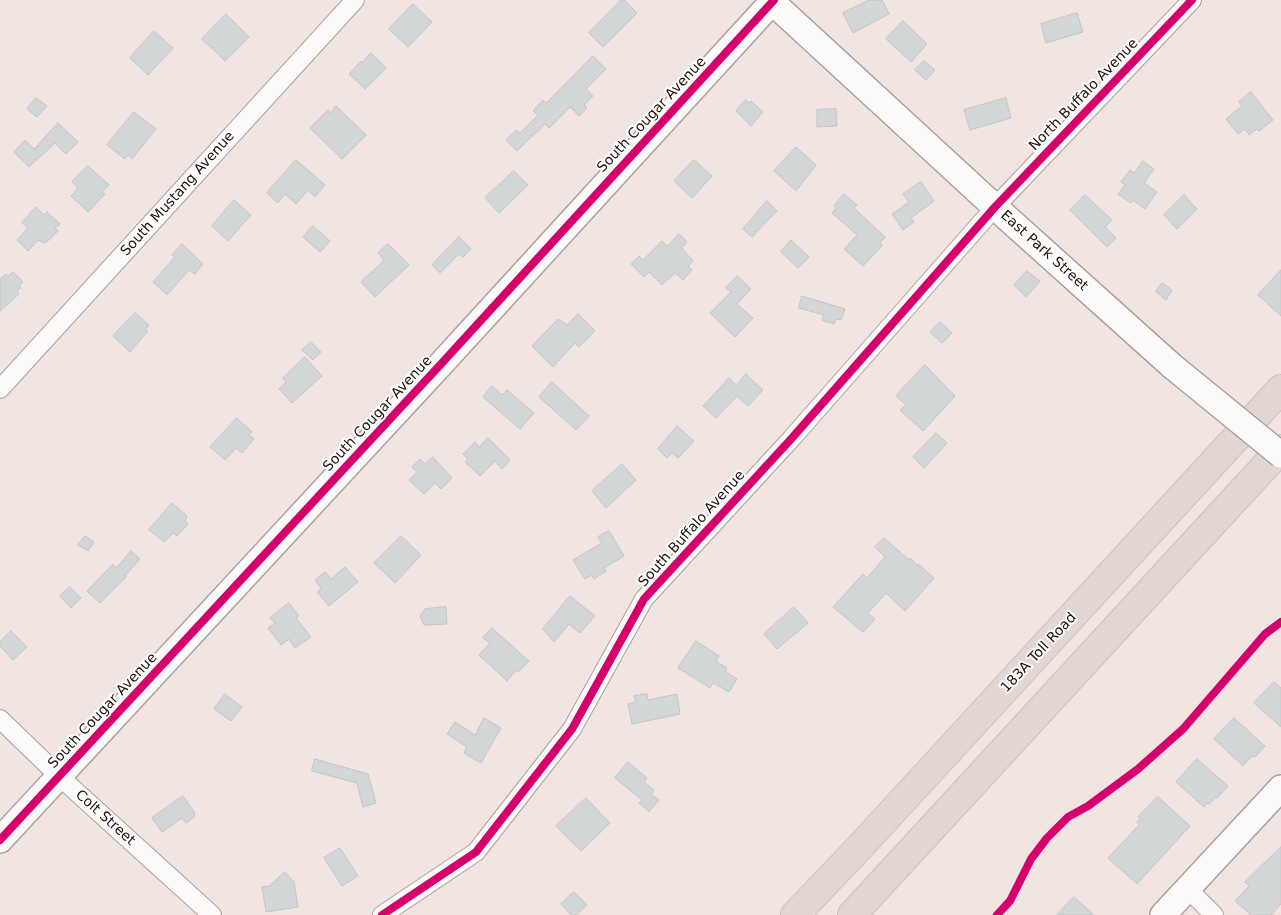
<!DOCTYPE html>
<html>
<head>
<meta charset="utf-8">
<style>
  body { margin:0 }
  canvas { display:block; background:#f2e4e0 }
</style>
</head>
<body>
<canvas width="1281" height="915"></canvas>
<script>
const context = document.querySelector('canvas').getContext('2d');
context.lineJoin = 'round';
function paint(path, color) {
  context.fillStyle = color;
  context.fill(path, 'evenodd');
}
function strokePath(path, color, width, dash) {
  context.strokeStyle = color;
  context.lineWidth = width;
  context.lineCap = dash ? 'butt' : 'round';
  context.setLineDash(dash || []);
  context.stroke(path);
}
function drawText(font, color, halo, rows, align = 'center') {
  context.font = font + ' "DejaVu Sans",sans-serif';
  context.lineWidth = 4;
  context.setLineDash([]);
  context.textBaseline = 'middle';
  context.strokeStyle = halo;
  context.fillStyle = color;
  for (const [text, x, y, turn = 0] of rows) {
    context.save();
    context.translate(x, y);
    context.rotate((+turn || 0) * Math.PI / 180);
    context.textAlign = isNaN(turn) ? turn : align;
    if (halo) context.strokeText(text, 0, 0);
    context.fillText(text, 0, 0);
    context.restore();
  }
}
const building = new Path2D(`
  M621,0H624L637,13L603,47L589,33Z
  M869,0H882L889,14L853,33L843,13Z
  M413,4L432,22L408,47L389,29Z
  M1077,13L1083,32L1046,43L1041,24Z
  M226,14L249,37L225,61L202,39Z
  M903,21L927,44L911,62L886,39Z
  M154,31L173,48L148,75L130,58Z
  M371,53L386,68L365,89L349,74L361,61L362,63Z
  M593,56L606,69L586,89L593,96L584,105L587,108L579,116L570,107L549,128L545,124L517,151L506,140L516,130L520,133L538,115L533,111L543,100L546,103Z
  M924,61L935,70L926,80L915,70Z
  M1251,92L1273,120L1259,131L1257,129L1249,135L1245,129L1238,134L1226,119L1242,106L1239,102Z
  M36,98L47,106L37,117L27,109Z
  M1006,98L1011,118L970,130L964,110Z
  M746,100L749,103L751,101L763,112L751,126L736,111Z
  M336,106L366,135L342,159L310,128L328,110L330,113Z
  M836,109L837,126L817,127V110Z
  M134,112L156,129L132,159L128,155L125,159L107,145Z
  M58,123L78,142L66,154L55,143L29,167L14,152L25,140L34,149Z
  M796,147L816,165L796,191L774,171Z
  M296,160L325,185L315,197L308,190L296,204L285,194L278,203L267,193Z
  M694,160L712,176L692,198L674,181Z
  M1143,161L1154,169L1144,183L1157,192L1145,209L1133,200L1131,203L1118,194L1125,185L1121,182L1130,170L1134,173Z
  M88,166L109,185L102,192L105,194L88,212L71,196L78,188L72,182Z
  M514,171L528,185L499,213L485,198Z
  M921,182L934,201L911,218L914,222L903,230L892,214L909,202L903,194Z
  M844,194L857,205L854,208L885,237L880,243L882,246L863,266L844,249L857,235L832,213L836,208L834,206Z
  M1085,195L1112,220L1105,227L1116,238L1107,247L1070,210Z
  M1184,195L1197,209L1177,229L1164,215Z
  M234,200L251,215L228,241L212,226Z
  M767,201L777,211L752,237L743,229Z
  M36,207L44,215L47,212L60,224L55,228L58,231L49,240L44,243L38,240L28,251L17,240L28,228L22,223Z
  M313,226L330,241L320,252L303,237Z
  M679,234L687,242L682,248L693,261L688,266L692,270L683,280L675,273L662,285L649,272L644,277L631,264L639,256L643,260L662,241L667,246Z
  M459,237L471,249L463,257L459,254L440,273L432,265Z
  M791,240L809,257L798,268L781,252Z
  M182,244L203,264L195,274L189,270L167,295L153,282L175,257L172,255Z
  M388,244L409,265L375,297L361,282L384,260L378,253Z
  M1281,270V316L1258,295Z
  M1027,271L1040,281L1026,297L1014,285Z
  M13,272L23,282L19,286L21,287L17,292L19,294L0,311V279L6,274L8,276Z
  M737,276L751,289L737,304L753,318L735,337L710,313L731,292L726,288Z
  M1162,283L1172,290L1166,300L1156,292Z
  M802,296L845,309L841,320L836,319L834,324L822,320L824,315L799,308Z
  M135,313L149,325L145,330L148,331L130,352L113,336Z
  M578,314L595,331L579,347L575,343L553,367L532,346L558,319L567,325Z
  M940,322L952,333L942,343L930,332Z
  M311,342L321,352L313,360L302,350Z
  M305,357L322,376L292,403L279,389L286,382L283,378Z
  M925,365L955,396L923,431L900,410L906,405L896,396Z
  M746,374L763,390L748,406L737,396L716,418L703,406L729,378L736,385Z
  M552,382L589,416L576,430L539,397Z
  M492,386L502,395L507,390L534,413L520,429L483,397Z
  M237,418L252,432L249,435L254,439L242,453L236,448L225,460L210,447Z
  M677,426L694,441L678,458L672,453L667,458L658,449Z
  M936,433L947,443L924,468L913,457Z
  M488,438L510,460L502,469L495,461L480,476L465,462L468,459L463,454L475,442L479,447Z
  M433,457L452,478L441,489L435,483L424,494L409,480L417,472L412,467L420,459L425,464Z
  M622,464L636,480L606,508L592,491Z
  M172,503L187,516L185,521L188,524L177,536L173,533L164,542L149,530Z
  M609,531L624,556L604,568L606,571L594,579L592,575L585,579L573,560L602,543L598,537Z
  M85,536L94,542L88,551L78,545Z
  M401,536L421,555L395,583L374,563Z
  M884,538L909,560L910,558L917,565L918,564L934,578L905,611L886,593L868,613L875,619L863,632L833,607L863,574L867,578L885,557L875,547Z
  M131,551L140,559L125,576L126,577L100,603L87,591L113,564L116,568Z
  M345,567L358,582L329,606L317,592L321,588L315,580L325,572L331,579Z
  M70,587L81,598L71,608L60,596Z
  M570,596L595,616L580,633L569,624L554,642L543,629Z
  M289,603L299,616L296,618L311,637L295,648L289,639L281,645L268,628L275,623L270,618Z
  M446,607L447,624L424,625L420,616L425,609Z
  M794,607L808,623L777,649L764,634Z
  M492,628L529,661L518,672L516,670L507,681L479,655L490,643L483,638Z
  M11,631L27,647L13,660L0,646V642Z
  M696,641L719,656L716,661L727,668L725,671L737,679L729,692L713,683L710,688L678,668Z
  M1274,682L1281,688V727L1254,703Z
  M225,694L242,707L231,721L214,709Z
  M647,694L648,700L677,694L680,714L632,724L628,704L636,702L634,696Z
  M484,718L501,728L481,763L464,753L467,747L447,734L455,722L475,735Z
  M1234,718L1265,746L1255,757L1253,756L1249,759L1243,766L1214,739Z
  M315,759L368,774L376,803L363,807L357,783L312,771Z
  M1197,759L1228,786L1217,798L1216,797L1209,804L1207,803L1204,807L1176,782Z
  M628,762L647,778L644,782L654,790L651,794L659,800L649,812L639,803L642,800L615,778Z
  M183,796L195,813L194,814L195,816L186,823L182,818L162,832L152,818Z
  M1158,797L1190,826L1137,884L1108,858L1139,825L1137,822L1140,819L1138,817Z
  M586,798L610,823L581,851L556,826Z
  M1281,847V904L1271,915H1251L1235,901L1249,886L1245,882Z
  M340,848L358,876L342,886L324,858Z
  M285,872L294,882L298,907L266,912L262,887L269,886Z
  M574,892L587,905L576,915H571L561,904Z
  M1074,897L1094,915H1057Z`);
const street = new Path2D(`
  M0,389L355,0
  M0,719L60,777L212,915
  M1188,889L1214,915
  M382,915L476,852L572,729L644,599L792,438L995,207L1192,0`);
const secondary = new Path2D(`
  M770,0L995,207L1172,366
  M0,840L441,364L772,2
  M1163,915L1281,788`);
const highway = new Path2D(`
  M795,915L858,849L1281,389
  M852,915L1281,449`);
const secondaryBridge = new Path2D(`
  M1172,366L1281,455`);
const cycleway = new Path2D(`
  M0,840L441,364L774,0
  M382,915L476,852L572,729L644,599L792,438L995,207L1192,0
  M997,915L1010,901L1031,859L1047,838L1068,817L1088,806L1138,769L1183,729L1265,634L1281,622`);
const streetNames = [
  ["North Buffalo Avenue",1084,95,-46],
  ["South Cougar Avenue",652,115,-47],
  ["South Mustang Avenue",178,194,-48],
  ["East Park Street",1044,251,42],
  ["South Cougar Avenue",378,414,-47],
  ["South Buffalo Avenue",692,529,-48],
  ["183A Toll Road",1039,653,-47],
  ["South Cougar Avenue",103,711,-47],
  ["Colt Street",105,818,42]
];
paint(building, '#d4d7d7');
strokePath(building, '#c3c6c6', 1);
strokePath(street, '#ad9f9c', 20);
strokePath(secondary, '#ad9f9c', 28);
strokePath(highway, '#c9c1bf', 30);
strokePath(street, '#fdfbfa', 18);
strokePath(secondary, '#fdfbfa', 25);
strokePath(highway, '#e4d6d2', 28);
strokePath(secondaryBridge, '#ad9f9c', 28, []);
strokePath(secondaryBridge, '#fdfbfa', 25);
strokePath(cycleway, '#d6006c', 8);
drawText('14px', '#1e100c', '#fff', streetNames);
</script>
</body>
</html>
